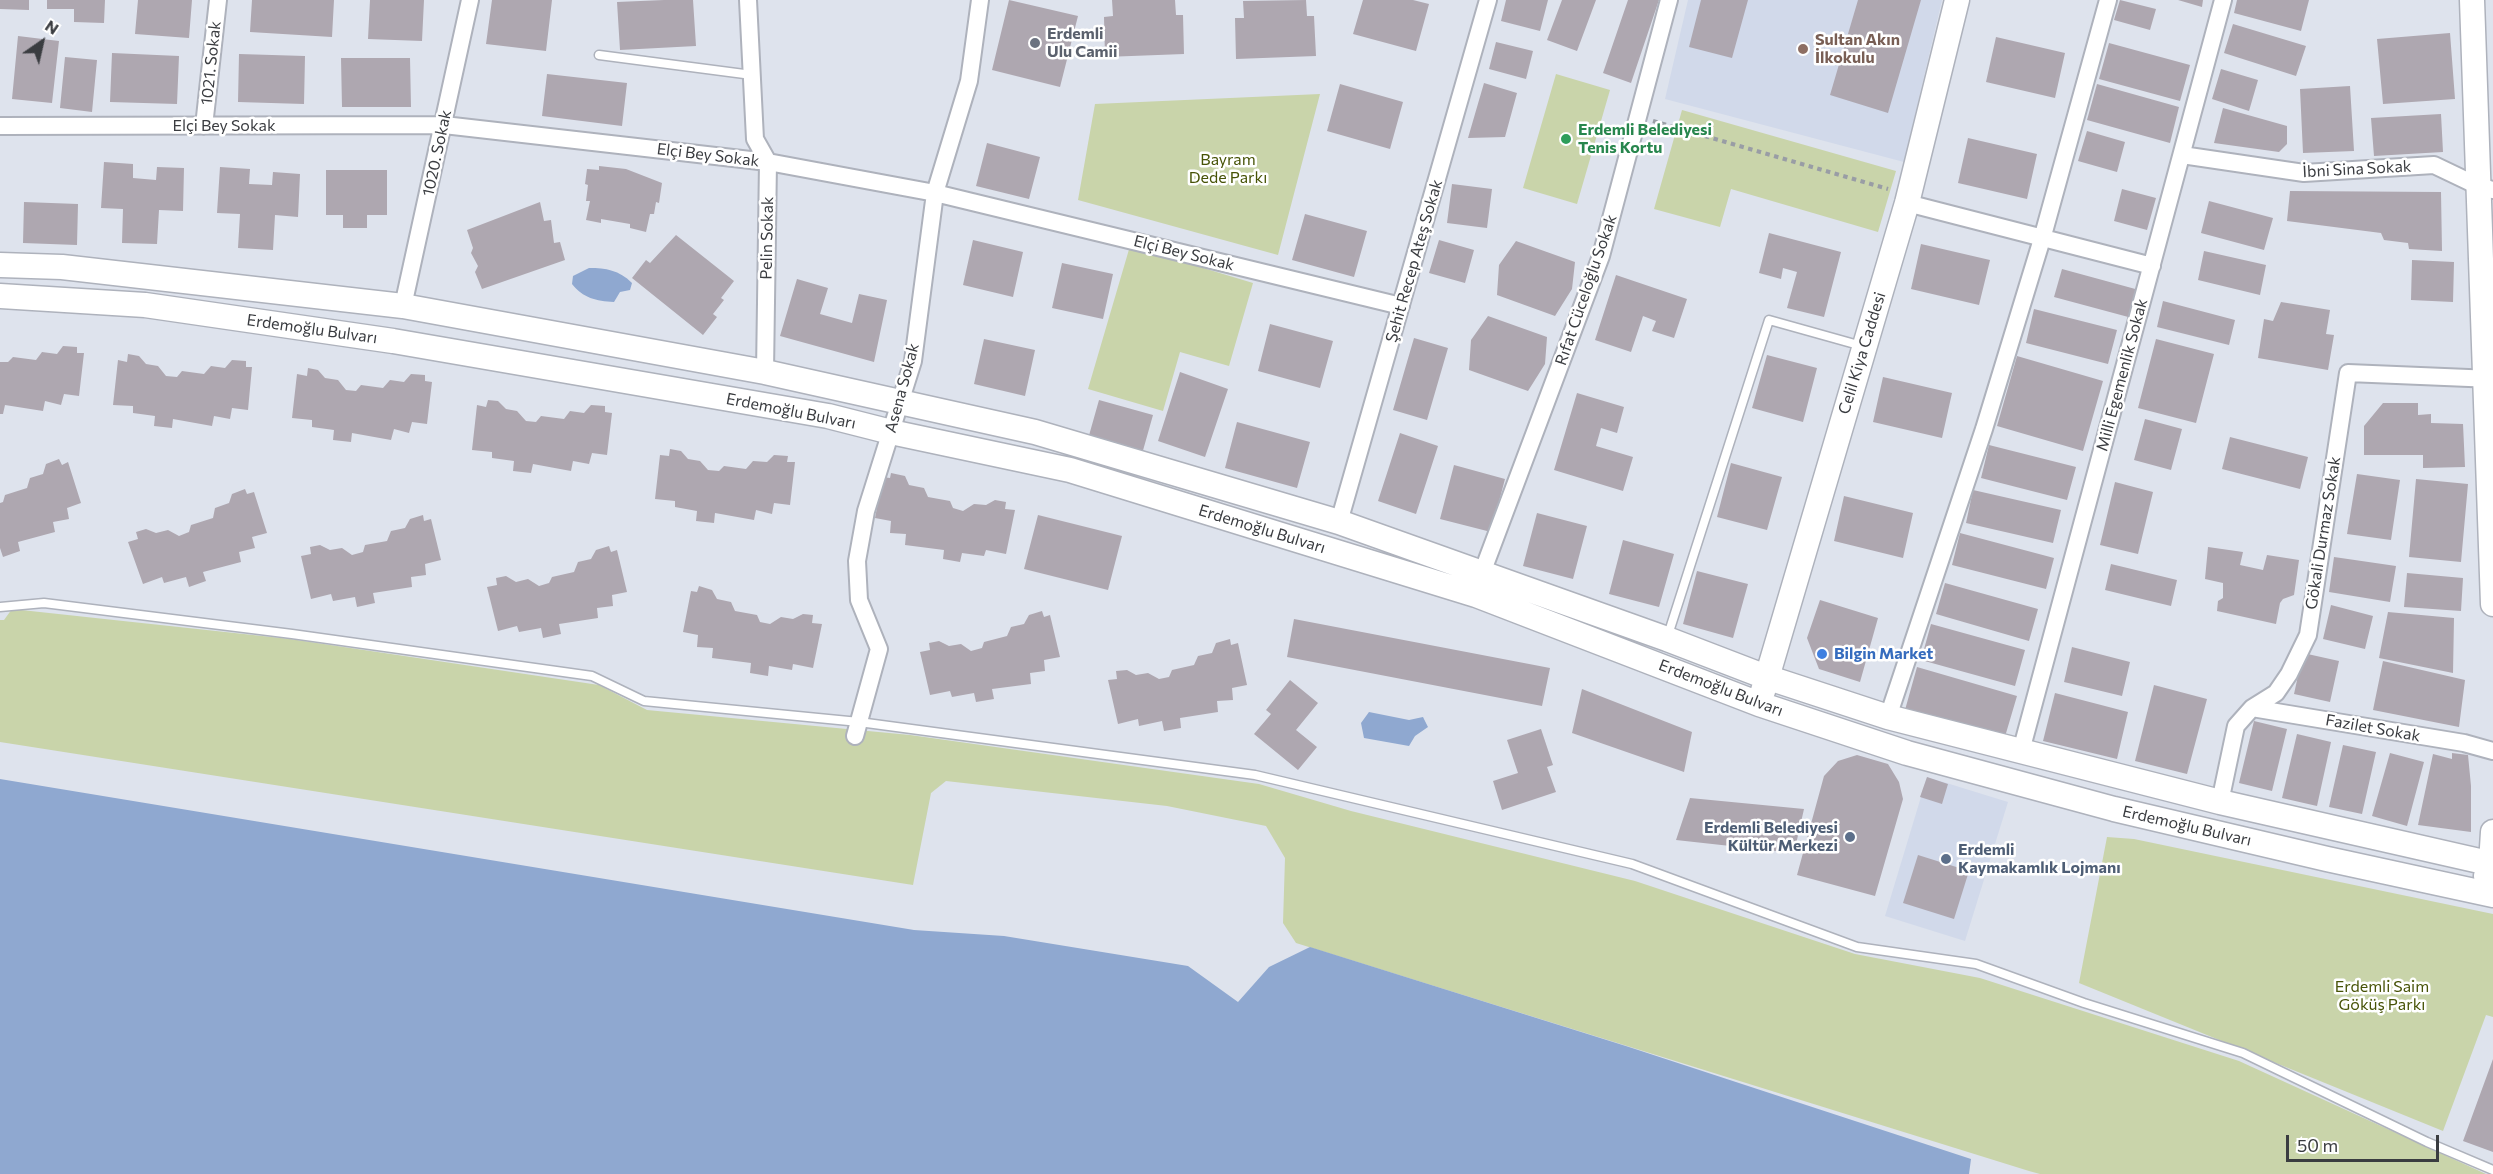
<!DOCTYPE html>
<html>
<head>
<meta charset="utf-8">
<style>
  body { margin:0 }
  #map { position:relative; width:2493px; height:1174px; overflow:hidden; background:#dee3ed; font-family:Commissioner,sans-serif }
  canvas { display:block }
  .north { position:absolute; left:12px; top:12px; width:60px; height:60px; -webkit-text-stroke:4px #fff; paint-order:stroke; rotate:34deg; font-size:16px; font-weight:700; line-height:24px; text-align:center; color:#3a3c40 }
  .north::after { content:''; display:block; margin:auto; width:21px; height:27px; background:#3a3c40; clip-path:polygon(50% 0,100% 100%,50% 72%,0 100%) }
  .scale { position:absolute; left:2286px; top:1135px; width:153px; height:27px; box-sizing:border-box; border:3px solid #3a3c40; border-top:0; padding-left:8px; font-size:18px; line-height:21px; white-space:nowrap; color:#3a3c40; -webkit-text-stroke:4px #fff; paint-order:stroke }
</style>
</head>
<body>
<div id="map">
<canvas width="2493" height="1174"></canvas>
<div class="north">N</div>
<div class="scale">50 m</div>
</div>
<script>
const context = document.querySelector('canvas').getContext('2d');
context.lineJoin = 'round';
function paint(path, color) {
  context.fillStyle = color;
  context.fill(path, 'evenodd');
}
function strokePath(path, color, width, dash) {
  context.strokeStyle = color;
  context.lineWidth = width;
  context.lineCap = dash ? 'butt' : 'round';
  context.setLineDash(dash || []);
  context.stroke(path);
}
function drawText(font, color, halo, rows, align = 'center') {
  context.font = font + ' Commissioner,sans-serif';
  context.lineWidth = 5;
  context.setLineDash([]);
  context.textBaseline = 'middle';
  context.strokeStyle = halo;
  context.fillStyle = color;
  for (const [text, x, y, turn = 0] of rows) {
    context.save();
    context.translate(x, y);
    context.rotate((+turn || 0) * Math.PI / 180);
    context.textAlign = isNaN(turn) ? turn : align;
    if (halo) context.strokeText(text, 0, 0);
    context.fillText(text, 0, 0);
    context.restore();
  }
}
const built = new Path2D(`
  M1688,0H1942L1904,162L1665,99Z
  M1927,777L2008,802L1965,941L1885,916Z`);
const green = new Path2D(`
  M1556,74L1610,90L1577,204L1523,188Z
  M1320,94L1278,255L1078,200L1095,104Z
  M1682,110L1896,171L1878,232L1731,189L1720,227L1654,209Z
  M1130,246L1253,283L1229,366L1180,352L1163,411L1088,389Z
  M12,609L290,639L599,685L647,710L910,735L1259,784L1351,811L1635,881L1855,954L1980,978L2239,1061L2486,1174H2040L2029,1171L1296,943L1283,923L1285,858L1266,826L1167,806L946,781L931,793L913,885L0,742V620H4Z
  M2107,837L2134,839L2493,914V1017L2486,1015L2443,1131L2079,983Z`);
const water = new Path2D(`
  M589,268C606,268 619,270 632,283L630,290L620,292L614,302C596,301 583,298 572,284L573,276Z
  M1369,712L1409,720L1423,717L1428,727L1415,736L1409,746L1364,738L1361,723Z
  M0,779L914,930L1004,936L1188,966L1238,1002L1269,967L1310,947L1629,1047L1971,1159L1969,1174H0Z`);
const building = new Path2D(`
  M0,0H29V10L0,9Z
  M47,0H105L104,23L74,22V9H47Z
  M138,0H192L189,38L135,34Z
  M252,0H334L332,37L250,32Z
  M370,0H424L422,41L368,39Z
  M492,0H552L546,51L486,44Z
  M664,0H693L696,46L620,50L617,2Z
  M1009,0L1078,16L1060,87L992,70Z
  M1112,0H1175L1176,15H1183L1184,54L1105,57L1104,17L1113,16Z
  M1306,0L1307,16H1314L1316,56L1236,59L1235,18H1244L1243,1Z
  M1363,0H1413L1429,4L1416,51L1353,34Z
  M1506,0H1548L1540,31L1501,21Z
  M1562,0H1596L1577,51L1547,40Z
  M1628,0H1659L1631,83L1603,73Z
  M1701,0H1748L1732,58L1689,47Z
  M1858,0H1921L1888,113L1830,95Z
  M2120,0L2156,9L2150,30L2114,20Z
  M2178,0H2203L2202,7Z
  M2237,0H2309L2301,31L2234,13Z
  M2233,24L2306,46L2296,76L2224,53Z
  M2450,33L2455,99L2383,104L2377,39Z
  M18,36L59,41L52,103L12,99Z
  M1996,37L2065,53L2055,98L1986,82Z
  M1496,42L1533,51L1526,79L1489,69Z
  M2109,43L2190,65L2180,101L2099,79Z
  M112,53L179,56L177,104L110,102Z
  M239,54L305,56L304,104L238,102Z
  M65,57L97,60L92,112L60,108Z
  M341,58H410L411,107H342Z
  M2221,69L2258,80L2249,111L2212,99Z
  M547,74L627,83L622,126L542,116Z
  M1484,83L1517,93L1505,137L1468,138Z
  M1340,84L1403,102L1390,149L1327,131Z
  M2097,84L2179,107L2170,143L2087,120Z
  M2350,86L2354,151L2303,153L2300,89Z
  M2223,108L2287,126V144L2279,152L2214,143Z
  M2441,114L2443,152L2374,156L2371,118Z
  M2087,131L2125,142L2117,172L2078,161Z
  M1968,138L2037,154L2027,199L1958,183Z
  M987,143L1040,157L1029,199L976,186Z
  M104,162L133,164V178L156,180L157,167L184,168L183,211L159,210L157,244L122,243L123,209L101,208Z
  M599,166L626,169L662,183L659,203L656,202L654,214H650L646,232L630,228V224L601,219V223L586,220L590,201H586L588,185L585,184L587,169L599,170Z
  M220,167L250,169L249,184L272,185L273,172L300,174L298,217L275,215L273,250L238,248L240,214L217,213Z
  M326,170H387V215H367V228H343V215H326Z
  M1452,184L1492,189L1487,228L1447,223Z
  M2122,189L2156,198L2147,230L2114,221Z
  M2290,191L2441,192L2442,251L2409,249L2408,243L2384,240L2381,233L2287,221Z
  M2209,201L2273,218L2264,250L2201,233Z
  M24,202L78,204L77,245L23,243Z
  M540,202L544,221L551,220L554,243L560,242L565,260L482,289L475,272L478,266L471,253L473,248L467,230Z
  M1305,214L1367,231L1354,277L1292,260Z
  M1769,233L1841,252L1824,317L1787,308L1797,272L1783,268L1781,279L1759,273Z
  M676,235L734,281L721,298L724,300L713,314L717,317L703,335L632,278L646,260L650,263Z
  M973,240L1023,252L1013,297L963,285Z
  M1439,240L1474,250L1465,283L1429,273Z
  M1516,241L1575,262L1572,289L1555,316L1497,295L1499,265Z
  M1921,244L1990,260L1979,305L1911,289Z
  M2204,251L2266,265L2260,295L2198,280Z
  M2412,260L2454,262L2453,302L2411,300Z
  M1062,263L1113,274L1103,319L1052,308Z
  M2062,269L2139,290L2132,318L2054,297Z
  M1616,275L1687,299L1674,338L1652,331L1656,321L1643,316L1631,352L1595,340Z
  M797,279L828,288L820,314L852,323L859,294L887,300L874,362L780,336Z
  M2163,301L2235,320L2229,345L2157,327Z
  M2281,302L2330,310L2326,334L2334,335L2328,370L2258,358L2264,319L2273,321Z
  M2034,309L2117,330L2108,364L2026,343Z
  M1488,316L1547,337L1545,364L1528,391L1469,370L1471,340Z
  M1270,324L1333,341L1320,388L1258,371Z
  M1414,338L1448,348L1427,420L1393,410Z
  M984,339L1035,350L1025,396L974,384Z
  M2156,339L2214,354L2196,423L2138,408Z
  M63,346L77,347V353H84L79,396L64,394L61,405L45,401L43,411L5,405L3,414H0V362H8L13,357L36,360L42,352L57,354Z
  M128,354L139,356L146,364L158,366L166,376L177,377L182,371L204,374L211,366L225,368L232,360L246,361V367H252L248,410L232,408L230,419L214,416L212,426L173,419L172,428L154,426L155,416L133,413V406L113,405L118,360L127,362Z
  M1767,355L1817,368L1803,422L1752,408Z
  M2017,356L2103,381L2083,451L1997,426Z
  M308,368L318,370L325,378L338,380L346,390L356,391L361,385L383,388L390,380L404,382L411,374L425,375V381L432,382L427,424L412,422L409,433L394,429L391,440L352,433L351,442L333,440L334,430L312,427V420L292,418L297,374L307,376Z
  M1180,372L1228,389L1205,457L1158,441Z
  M1883,377L1952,393L1942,438L1873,422Z
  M1577,393L1624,407L1617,433L1601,428L1596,446L1633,457L1623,491L1554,470Z
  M488,400L498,401L506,409L517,411L526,421L536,422L541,416L564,419L570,411L584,413L591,405L605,406V412L612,413L607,455L592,453L589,464L573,461L571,471L533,464L531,473L513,471L514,461L492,458V452L472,450L477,405L486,407Z
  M1099,400L1153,415L1142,454L1088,439Z
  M2383,403H2418V415L2431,414V423L2463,424L2465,467L2423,468V455H2364V426Z
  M2145,419L2182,429L2171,470L2134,460Z
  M1237,422L1310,442L1297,488L1225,468Z
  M1400,433L1438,446L1416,514L1378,501Z
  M2230,437L2308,457L2300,489L2222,469Z
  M1989,445L2076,467L2067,500L1981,478Z
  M670,449L681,451L688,459L700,461L708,470L719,471L724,466L746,469L753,461L767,462L774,455L788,456L787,462H795L790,505L774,503L772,514L756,510L754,520L715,513L714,523L696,521L697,511L675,507V501L655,499L660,455L669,456Z
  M59,459L62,465L68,462L81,503L67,508L69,519L53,522L55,532L18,542L20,551L3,557L0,548V503L3,502L5,495L27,488L30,478L43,474L46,464Z
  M1731,463L1782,477L1767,530L1717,517Z
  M1454,465L1505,479L1491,532L1440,519Z
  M891,473L905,476L909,485L924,488L928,497L950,501L953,508L963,511L974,504L986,505L995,500L1006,502L1005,509L1015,510L1006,554L986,550L984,556L962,553L960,562L943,559L944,550L905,545L906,534L890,533L891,521L875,518L883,477L890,478Z
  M2357,474L2400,480L2391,540L2347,534Z
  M2416,479L2468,484L2461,562L2409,557Z
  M2115,482L2153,492L2138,554L2100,545Z
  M245,489L247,494L254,492L267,533L252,537L255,548L239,552L241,562L203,572L206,581L189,587L186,577L164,583L162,577L143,584L128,542L138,539L136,532L146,529L156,533L168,530L179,536L189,532L191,525L213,518L215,508L229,503L232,494Z
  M1973,490L2061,510L2053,543L1966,523Z
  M1844,496L1913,513L1903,558L1834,541Z
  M1537,513L1587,526L1573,579L1523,566Z
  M423,515L424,521L431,519L441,560L425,564L426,575L411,577L412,587L373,593L375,603L357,607L355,597L333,601L331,594L311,599L301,556L311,554L310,547L320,545L330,550L342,548L352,555L363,552L365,545L387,541L391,531L405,528L410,519Z
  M1038,515L1122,536L1108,590L1024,569Z
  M1960,533L2054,558L2046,589L1952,565Z
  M1623,540L1674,554L1659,607L1609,594Z
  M609,546L611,552L617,550L627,592L612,595L613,606L597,608L598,618L559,624L561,634L543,638L541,628L519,632L517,626L498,631L487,587L497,585L496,578L506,576L516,582L528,579L539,586L549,583L552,577L574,572L578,562L591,559L596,550Z
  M2208,547L2243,552L2240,565L2263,570L2267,555L2299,560L2294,595L2283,599L2280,603L2276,624L2217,611L2218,601L2223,598V583L2205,579Z
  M2334,557L2396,566L2390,602L2329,592Z
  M2111,564L2177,580L2171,606L2105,590Z
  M1697,571L1748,584L1733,638L1683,624Z
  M2407,573L2463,578L2461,611L2404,607Z
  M1945,583L2038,609L2029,641L1936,614Z
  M699,586L712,590L717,599L731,602L735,611L757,615L760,622L770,624L781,617L793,619L803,614L813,615L812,623L822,624L813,668L793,664L792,670L769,666L768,676L750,673L751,663L712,658L713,648L697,647L698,635L683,632L691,591L697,592Z
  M1820,600L1878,618L1860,682L1819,669L1807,638Z
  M2331,605L2373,616L2365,649L2323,639Z
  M1042,611L1044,617L1050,615L1060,657L1044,660L1045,671L1030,673L1031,684L992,689L994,699L976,702L974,693L952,697L950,691L930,695L920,652L930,650L929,643L939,641L949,646L961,644L971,651L982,648L984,642L1007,636L1011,627L1024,624L1029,615Z
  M2388,612L2454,618L2453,673L2379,658Z
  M1294,619L1550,668L1542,706L1287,657Z
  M1931,624L2025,650L2015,686L1921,660Z
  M1230,639L1231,645L1238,643L1247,685L1232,688L1233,700L1217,701L1218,712L1180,718L1181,728L1164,731L1162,721L1139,726L1138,719L1118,724L1108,680L1117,679L1116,671L1127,670L1136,675L1148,673L1159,679L1169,677L1172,670L1194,665L1198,656L1212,653L1216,643Z
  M2072,647L2130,662L2122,696L2064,682Z
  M2303,653L2339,661L2330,702L2294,694Z
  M2383,661L2465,680L2459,727L2373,710Z
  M1917,667L2017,696L2004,740L1905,710Z
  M1290,680L1318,703L1296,730L1317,747L1298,770L1254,734L1271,714L1266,710Z
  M2154,685L2207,699L2187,774L2135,761Z
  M1582,689L1692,732L1684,772L1572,733Z
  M2055,693L2128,712L2117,759L2043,741Z
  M2254,721L2287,729L2272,791L2239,783Z
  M1541,729L1553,765L1547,767L1556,792L1502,810L1493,781L1518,773L1507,740Z
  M2297,734L2331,742L2317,806L2282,798Z
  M2343,745L2376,752L2362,814L2329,807Z
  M2390,753L2424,762L2407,826L2372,816Z
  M2452,753L2468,755L2471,786V832L2418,825L2433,754L2452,759Z
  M1857,755L1888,764L1899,782L1903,799L1875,896L1797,875L1824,776L1838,761Z
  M1927,777L1948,784L1942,804L1920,797Z
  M1690,798L1804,809L1794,853L1676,840Z
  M1918,855L1969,871L1954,919L1903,903Z
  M2493,1059V1152L2463,1141Z`);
const path = new Path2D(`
  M1653,121L1888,189`);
const lane = new Path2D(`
  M599,55L752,75
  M0,607L44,603L292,634L592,676L644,701L859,722L1255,775L1632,864L1857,947L1976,964L2084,1003L2243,1053L2427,1142L2493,1170
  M1667,638L1769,320L1862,346`);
const street = new Path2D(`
  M748,0L755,139L768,162L765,372
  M0,126L444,125L768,162L935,193L1401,306
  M204,126L218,0
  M2182,155L2304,173L2434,165L2478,186L2493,190
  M1907,203L2152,266
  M403,306L470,0
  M1339,522L1488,0
  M1482,573L1601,256L1669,0
  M2252,708L2464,743L2493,751
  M1888,717L1984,429L2042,239L2108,0
  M855,736L879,649L859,600L857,561L866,511L913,361L935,193L969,81L980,0
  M2021,751L2223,0
  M2220,802L2236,726L2252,708L2276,693L2289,674L2308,635L2348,373L2493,379`);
const secondary = new Path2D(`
  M2472,0L2493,604
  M0,265L62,267L403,306L765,372L1035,432L1339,522L1667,639L1766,677L1888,717L2220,802L2493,864
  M0,296L145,305L393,341L828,416L891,432L1070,470L1476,595L1759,704L1907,753L2114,809L2327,859L2493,895
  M1763,691L1907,203L1957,0
  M2486,876L2491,863L2493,832`);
const markers = [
  [1035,43,6,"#6b7280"],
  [1803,49,6,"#8d6e63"],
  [1566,139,6,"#2e9e5b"],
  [1822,654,6,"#3f7fe0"],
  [1850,837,6,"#5c6f8a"],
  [1946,859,6,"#5c6f8a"]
];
const worshipNames = [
  ["Erdemli",1047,34],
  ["Ulu Camii",1047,52]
];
const educationNames = [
  ["Sultan Akın",1815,40],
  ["İlkokulu",1815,58]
];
const streetNames = [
  ["1021. Sokak",211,63,-84],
  ["Elçi Bey Sokak",224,126],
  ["1020. Sokak",437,153,-78],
  ["Elçi Bey Sokak",708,155,7],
  ["İbni Sina Sokak",2357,169,-3],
  ["Pelin Sokak",767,238,-89],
  ["Elçi Bey Sokak",1184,253,14],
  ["Şehit Recep Ateş Sokak",1414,261,-74],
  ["Rıfat Cüceloğlu Sokak",1586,290,-71],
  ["Erdemoğlu Bulvarı",312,329,8],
  ["Celil Kiya Caddesi",1862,353,-73],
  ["Milli Egemenlik Sokak",2122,375,-75],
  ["Asena Sokak",902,388,-75],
  ["Erdemoğlu Bulvarı",791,411,11],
  ["Erdemoğlu Bulvarı",1262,529,17],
  ["Gökali Durmaz Sokak",2323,533,-81],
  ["Erdemoğlu Bulvarı",1721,688,21],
  ["Fazilet Sokak",2373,728,10],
  ["Erdemoğlu Bulvarı",2187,826,13]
];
const leisureNames = [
  ["Erdemli Belediyesi",1578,130],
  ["Tenis Kortu",1578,148]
];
const parkNames = [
  ["Bayram",1228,160],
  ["Dede Parkı",1228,178],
  ["Erdemli Saim",2382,987],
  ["Göküş Parkı",2382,1005]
];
const shopNames = [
  ["Bilgin Market",1834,654]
];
const serviceNames = [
  ["Erdemli Belediyesi",1838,828],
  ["Kültür Merkezi",1838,846],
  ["Erdemli",1958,850,"left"],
  ["Kaymakamlık Lojmanı",1958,868,"left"]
];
paint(built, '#d1d9ea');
paint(green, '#c9d4aa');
paint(water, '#8fa8d0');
paint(building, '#aea7b0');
strokePath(lane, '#aeb2bc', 11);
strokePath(street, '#aeb2bc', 20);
strokePath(secondary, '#aeb2bc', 27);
strokePath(path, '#999da5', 4, [4.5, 4.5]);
strokePath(lane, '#fff', 8);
strokePath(street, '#fff', 16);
strokePath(secondary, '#fff', 24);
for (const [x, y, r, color] of markers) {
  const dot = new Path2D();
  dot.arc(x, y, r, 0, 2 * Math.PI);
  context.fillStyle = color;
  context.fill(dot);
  strokePath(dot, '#fff', 2);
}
drawText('bold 16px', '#5b616d', '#fff', worshipNames, 'left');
drawText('bold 16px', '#785e54', '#fff', educationNames, 'left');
drawText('16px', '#3a3c40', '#fff', streetNames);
drawText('bold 16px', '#27864d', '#fff', leisureNames, 'left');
drawText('16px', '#475307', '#fff', parkNames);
drawText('bold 16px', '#366cbe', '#fff', shopNames, 'left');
drawText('bold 16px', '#4e5e75', '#fff', serviceNames, 'right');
</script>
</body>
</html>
